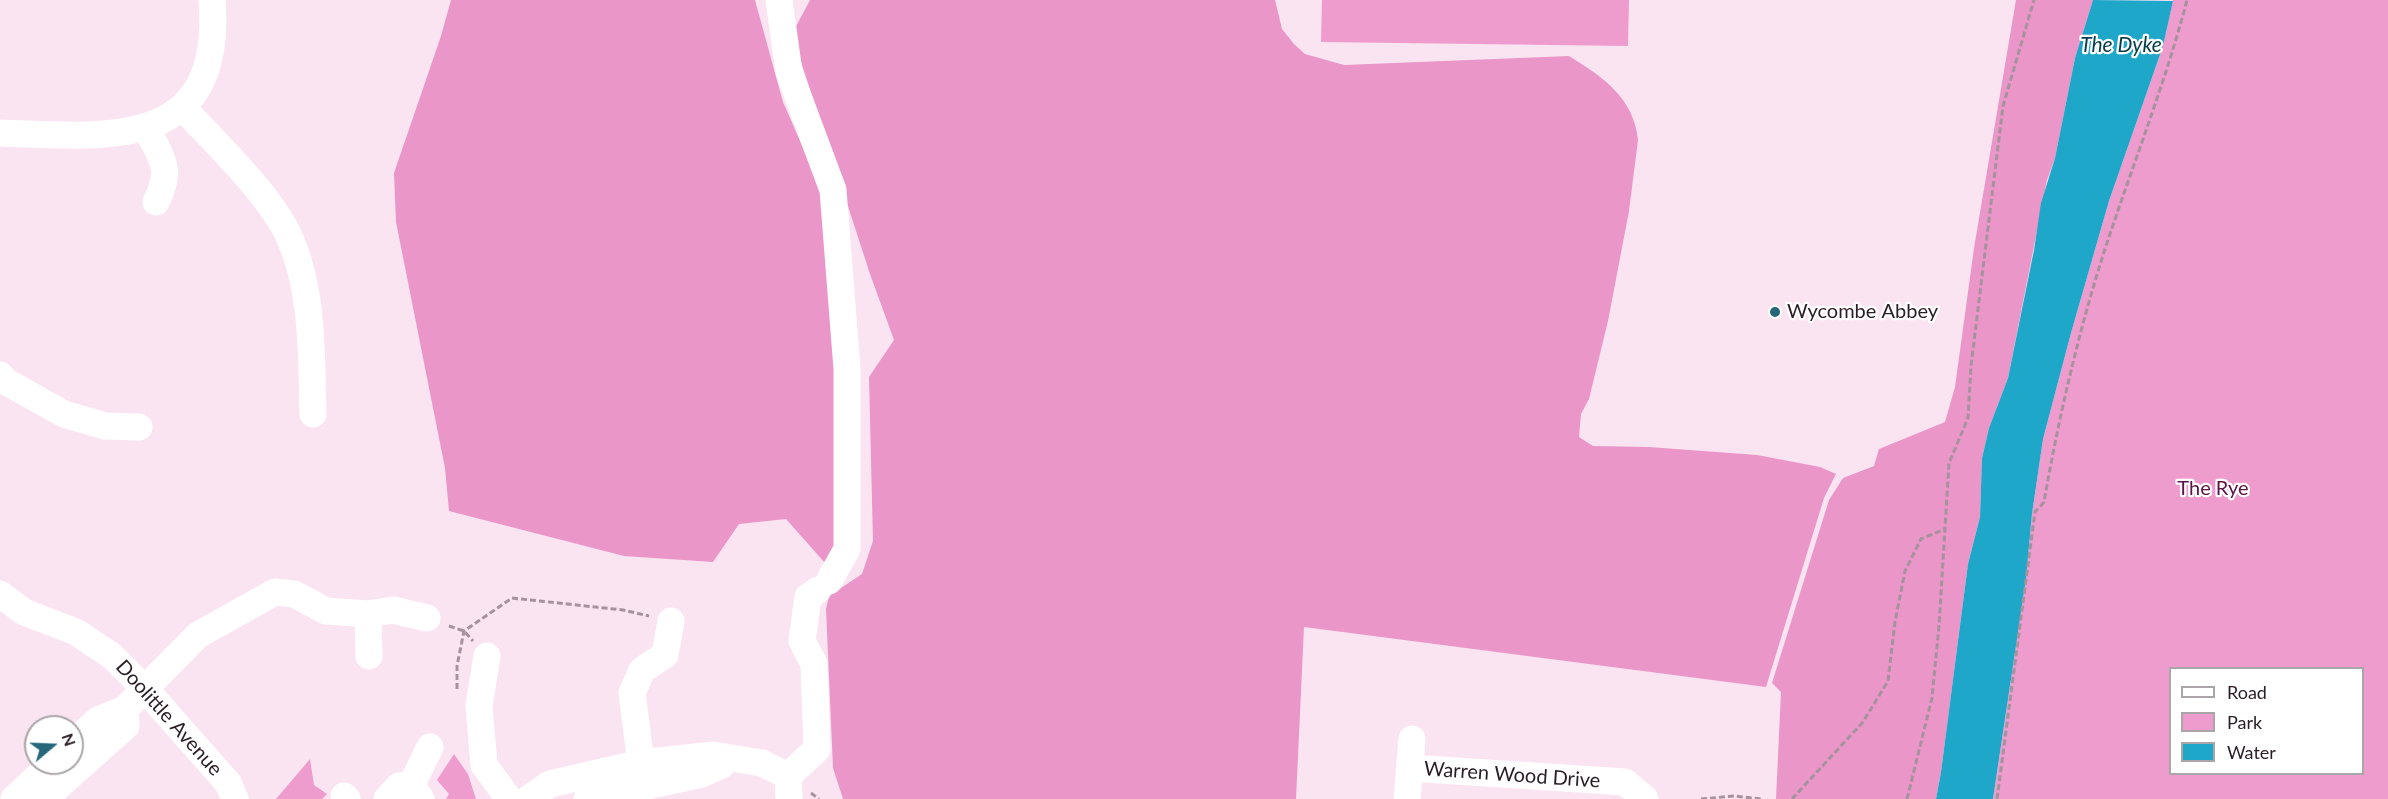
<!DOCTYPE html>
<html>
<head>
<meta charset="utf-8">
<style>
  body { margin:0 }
  #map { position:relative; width:2388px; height:799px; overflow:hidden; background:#fbe4f1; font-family:Lato,sans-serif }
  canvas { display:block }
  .legend { position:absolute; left:2169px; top:667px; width:195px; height:108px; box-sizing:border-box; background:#fff; border:2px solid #aaa5a8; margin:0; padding:8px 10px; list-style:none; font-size:18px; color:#2a1d25 }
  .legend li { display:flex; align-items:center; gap:12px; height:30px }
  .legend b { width:30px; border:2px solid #aaa5a8 }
  .north { position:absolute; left:24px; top:715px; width:60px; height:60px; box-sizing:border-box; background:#fff; border:2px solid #aaa5a8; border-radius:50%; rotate:71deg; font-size:16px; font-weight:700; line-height:24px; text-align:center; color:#2a1d25 }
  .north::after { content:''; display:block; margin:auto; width:21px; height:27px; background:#26677b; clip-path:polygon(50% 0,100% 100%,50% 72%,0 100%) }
</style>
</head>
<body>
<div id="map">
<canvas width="2388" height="799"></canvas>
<ul class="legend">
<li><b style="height:8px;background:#fff"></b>Road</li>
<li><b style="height:16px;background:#ee9ccd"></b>Park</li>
<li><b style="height:16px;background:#1fa7ca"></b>Water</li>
</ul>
<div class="north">N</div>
</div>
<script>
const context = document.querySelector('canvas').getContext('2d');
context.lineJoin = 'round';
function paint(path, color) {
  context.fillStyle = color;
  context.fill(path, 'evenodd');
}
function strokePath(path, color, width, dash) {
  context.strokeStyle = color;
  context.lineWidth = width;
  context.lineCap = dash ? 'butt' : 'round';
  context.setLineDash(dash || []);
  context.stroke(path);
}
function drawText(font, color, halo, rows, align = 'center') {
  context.font = font + ' Lato,sans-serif';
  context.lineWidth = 4.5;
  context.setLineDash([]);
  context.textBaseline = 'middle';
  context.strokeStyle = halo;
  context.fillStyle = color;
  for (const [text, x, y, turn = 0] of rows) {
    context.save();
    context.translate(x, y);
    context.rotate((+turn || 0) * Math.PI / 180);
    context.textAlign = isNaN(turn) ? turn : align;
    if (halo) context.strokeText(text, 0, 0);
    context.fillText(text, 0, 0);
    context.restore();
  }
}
const green = new Path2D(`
  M1322,0H1629L1628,46L1321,42Z
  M2173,0H2388V799H1993L2026,579L2032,514L2043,439L2071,333L2109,201L2163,46ZM2170,668H2362V774H2170Z
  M454,754L468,774L476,799H446L449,794L437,780Z
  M310,759L314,785L327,794L322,799H276Z`);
const forest = new Path2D(`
  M451,0H755L783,102L826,200L835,317L841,541L825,563L786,519L739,524L713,562L624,556L449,511L445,468L396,222L394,173L441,36Z
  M810,0H1275L1282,29L1294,44L1305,54L1344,65L1569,56C1603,77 1634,98 1638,140L1629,211L1608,321L1589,399L1581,414L1579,437L1593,446L1649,447L1757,455L1820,467L1836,474L1824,498L1766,687L1304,627L1296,799H843L833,768L826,609L829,596L862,574L873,541L869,377L894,340L870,274L792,34Z
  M2016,0H2093L2075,58L2055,158L2047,180L2008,378L1989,428L1982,458L1980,517L1968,564L1941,772L1936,799H1776L1781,692L1772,683L1829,500L1843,478L1874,466L1879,449L1945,422L1955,387L1974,248Z`);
const water = new Path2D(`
  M2093,0L2173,1L2163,46L2109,201L2071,333L2043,439L2032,514L2026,579L1993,799H1936L1941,772L1968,564L1980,517L1982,458L1989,428L2008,378L2034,250L2041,203L2055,158L2075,58Z`);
const path = new Path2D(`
  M449,626L464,631L473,641
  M457,689V666L464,631L512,598L623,610L649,616
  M811,793L819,799
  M1701,799L1734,796L1761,799
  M1792,799L1863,722L1888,681L1895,622L1905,571L1921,539L1945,529
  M1907,799L1932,698L1939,626L1949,463L1968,418L1971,366L2003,106L2034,0
  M1997,799L2035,512L2044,502C2059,416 2079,329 2106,246C2133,164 2165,84 2187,0`);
const minor = new Path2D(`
  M779,0L789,72L833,190L847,369V549L829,581
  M183,108C215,142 268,193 288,234C314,290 311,353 313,414
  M146,128C162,159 173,168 156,202
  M0,133C109,137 224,151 212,0
  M0,375L5,381L64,414L105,426L139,427
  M0,594L24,612L76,632L112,656L145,689L228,783L235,799
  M368,614L369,656
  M487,656L479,706L484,765L509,799
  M72,744L98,720L125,709
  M641,763L632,693L642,670L665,655L671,621
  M1410,768L1625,782L1645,799
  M788,776L817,749L814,664L802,641L808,597L818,590
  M411,786L430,747
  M344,796L347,799
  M14,799L52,763
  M44,799L126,726L125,709L198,635L275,592L294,594L326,611L368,614L393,610L427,618
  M387,799L399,786H411L421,799
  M528,799L550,784L641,763L713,755L762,763L788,776L789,799
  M587,799L702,774L722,765
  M1407,799L1412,739`);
const markers = [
  [1775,312,6,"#26677b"]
];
const poiNames = [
  ["Wycombe Abbey",1787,312]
];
const parkNames = [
  ["The Rye",2213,489]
];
const streetNames = [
  ["Doolittle Avenue",169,718,48],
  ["Warren Wood Drive",1512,775,4]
];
const waterNames = [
  ["The Dyke",2121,45]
];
paint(green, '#ee9ccd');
paint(forest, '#ea96c9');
paint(water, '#1fa7ca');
strokePath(path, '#a5929d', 3, [6, 3]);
strokePath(minor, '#fff', 27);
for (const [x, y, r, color] of markers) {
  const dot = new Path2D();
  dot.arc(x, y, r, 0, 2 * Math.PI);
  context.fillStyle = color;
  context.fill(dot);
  strokePath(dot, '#fff', 2);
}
drawText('20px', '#2a1d25', '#fff', poiNames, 'left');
drawText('20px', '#5c1345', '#fff', parkNames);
drawText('20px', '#2a1d25', '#fff', streetNames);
drawText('italic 21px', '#053e4d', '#fff', waterNames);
</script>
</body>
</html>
